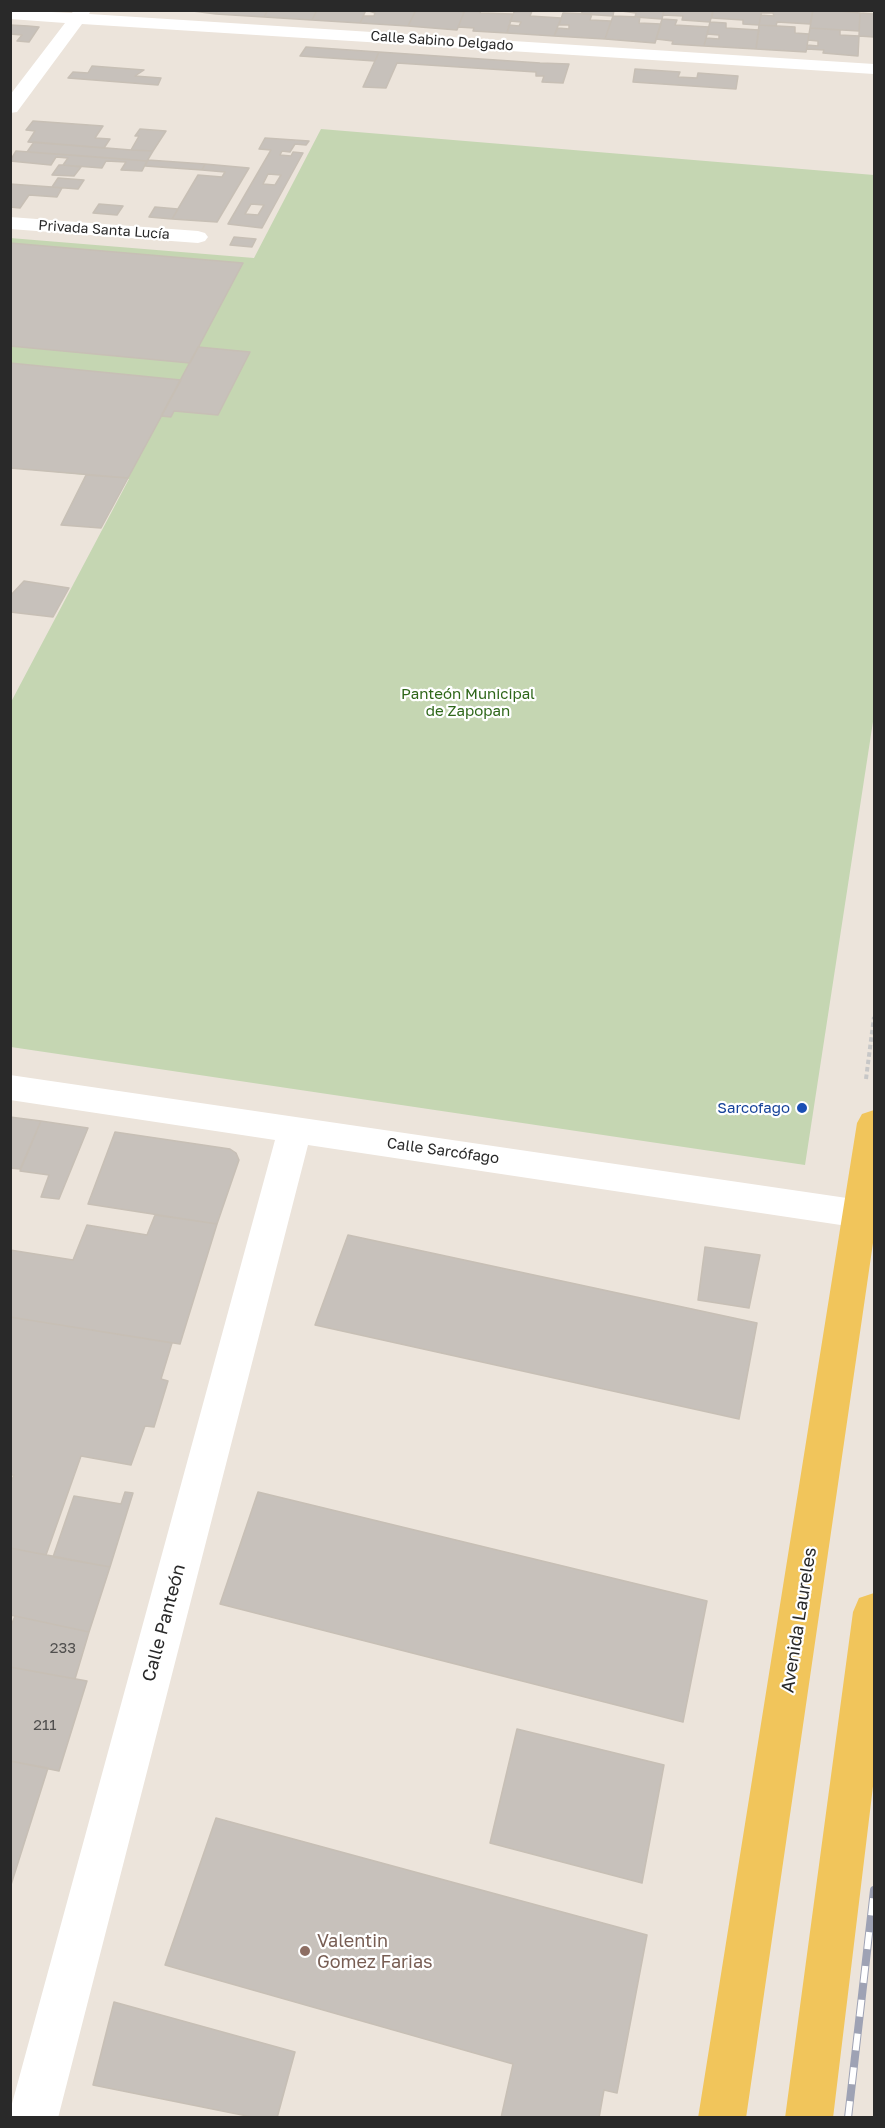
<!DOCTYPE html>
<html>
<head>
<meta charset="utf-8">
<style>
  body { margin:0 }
  #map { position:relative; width:885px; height:2128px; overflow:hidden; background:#ece4db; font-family:"Golos Text",sans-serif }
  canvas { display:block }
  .frame { position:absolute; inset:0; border:12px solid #292929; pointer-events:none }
</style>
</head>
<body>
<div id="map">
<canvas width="885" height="2128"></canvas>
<div class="frame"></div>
</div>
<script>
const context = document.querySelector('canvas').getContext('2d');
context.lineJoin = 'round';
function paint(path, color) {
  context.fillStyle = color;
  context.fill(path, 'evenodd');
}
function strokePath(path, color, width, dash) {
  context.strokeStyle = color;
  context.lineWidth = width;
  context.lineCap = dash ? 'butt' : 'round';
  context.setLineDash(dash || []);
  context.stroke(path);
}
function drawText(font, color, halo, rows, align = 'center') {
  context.font = font + ' "Golos Text",sans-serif';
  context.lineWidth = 4.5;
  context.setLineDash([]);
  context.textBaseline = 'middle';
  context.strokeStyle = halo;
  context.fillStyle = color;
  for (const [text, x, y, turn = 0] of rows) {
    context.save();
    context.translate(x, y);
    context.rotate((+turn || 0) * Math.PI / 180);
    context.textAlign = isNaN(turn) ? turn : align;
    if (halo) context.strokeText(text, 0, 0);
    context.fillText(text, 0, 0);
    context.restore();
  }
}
const cemetery = new Path2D(`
  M321,129L874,175V715L805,1165L11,1047V702L129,479L11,468L10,238L254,258Z`);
const building = new Path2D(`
  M185,10H218L216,14Z
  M218,10H268L264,17L216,14Z
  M268,10H317L312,20L264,17Z
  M317,10H366L360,23L312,20Z
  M366,10H416L408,26L360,23L364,16H374L375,13Z
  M416,10H449L464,12L457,30L408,26Z
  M465,10H481L480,13L513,14L507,33L473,31L474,28L458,27Z
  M515,10L532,11L530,16L561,18L554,36L507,33L509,25L519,26L521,22L510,21Z
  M582,10H614L613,16L582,14Z
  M614,10H664L662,19L635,17L636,13Z
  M664,10H713L710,22L682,20L683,16L663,15Z
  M713,10H762L759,25L743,24V20L712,18Z
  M762,10H813L810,24L777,22L776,26L759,25L761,15L774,16L773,13H761Z
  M828,10L860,13L859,31L810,28L813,10Z
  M563,13L592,14L590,20L611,21L605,39L554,36L558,28L569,29V25H559Z
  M860,13L874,14V37L859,36Z
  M613,16L640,17L639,23L661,24L655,43L605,39Z
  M662,19L677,20L675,25L709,27L704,46L672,44L673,41L656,39Z
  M710,22L726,23V28L759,30L756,49L704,46L706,38L719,39V35L707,34Z
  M10,25L28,26L39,27L29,42L17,41L22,35L10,34Z
  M759,25L795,27V33L809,34L806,52L756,49Z
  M810,28L840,30V35L859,36L858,56L823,53L824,50L807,49V45L818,46V41L808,40Z
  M306,47L379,52L375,61L300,56Z
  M379,52L540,63L569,64L563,83L542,82L544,76H536V72L397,63L386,88L363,87Z
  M92,66L144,70L135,76L161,78L158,85L68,78L73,72L88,73Z
  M635,69L680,72L678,77L697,78L698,73L738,76L736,89L633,82Z
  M33,121L103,126L95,138L110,139L104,148L28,142L35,131L26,130Z
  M140,129L166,131L153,151L131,150L139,136H135Z
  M265,138L309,141L306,145L295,144L290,152L282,151L280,155L291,156L293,152L303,153L262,228L228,224L271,150L259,149ZM268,174L281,175L275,185L263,184ZM251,204L264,205L258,215L245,214Z
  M34,142L131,150L153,151L147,161L27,152Z
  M16,151L98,157L147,161L142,171L121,170L126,162L106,161L102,168L63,165L68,158L56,157L51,165L10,161Z
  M148,160L205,164L202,170L145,166Z
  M205,164L249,168L217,222L172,219L198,175L222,177L225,172L202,170Z
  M59,165H63L81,167L74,176L52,175Z
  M58,178L84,180L78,189L52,187Z
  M10,184L52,187L62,188L57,197L29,195L20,208L10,207Z
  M99,204L123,206L117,215L93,213Z
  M155,207L178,209L172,219L149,217Z
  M234,237L256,239L252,247L230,245Z
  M10,243L243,263L190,363L10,346Z
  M198,347L250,352L218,415L174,411L171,417L161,416Z
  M10,363L181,380L128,478L10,468Z
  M86,475L128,478L101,528L61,525Z
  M24,581L69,588L53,617L10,612V596Z
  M10,1117L41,1121L20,1169L10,1168Z
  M41,1121L88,1128L59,1199L41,1197L49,1175L20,1171Z
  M115,1132L230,1149L236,1153L239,1160L217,1224L88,1204Z
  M155,1215L217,1224L180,1344L10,1317V1250L73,1260L87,1225L147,1235Z
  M348,1235L757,1323L739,1419L315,1325Z
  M705,1247L760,1255L749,1308L698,1300Z
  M10,1317L172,1343L161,1379L168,1381L154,1427L145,1426L131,1465L81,1456L46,1555L10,1548V1484L14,1475H10Z
  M125,1492L133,1493L110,1567L53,1557L74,1496L121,1504Z
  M258,1492L707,1601L683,1722L220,1604Z
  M10,1548L110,1567L89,1632L10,1615Z
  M15,1616L89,1632L75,1679L10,1667V1628Z
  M10,1667L87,1681L59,1771L10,1761Z
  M517,1729L664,1765L642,1883L490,1843Z
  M10,1761L48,1768L10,1888Z
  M216,1818L647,1935L617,2093L604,2090L599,2118H501L513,2064L165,1965Z
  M114,2002L295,2052L277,2118H257L93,2085Z`);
const path = new Path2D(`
  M866,1079L874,1017`);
const minor = new Path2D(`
  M10,10L72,13L74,10H91L89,14L874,64V74L82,24L17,112L10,113V95L65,23L10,19Z
  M10,217L198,231L205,233L208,237L205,241L198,243L10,229Z
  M10,1075L874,1202V1230L308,1145L58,2118H10V2111L275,1140L10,1100Z`);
const major = new Path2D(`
  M874,1110V1236L746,2118H698L857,1123L862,1114Z
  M874,1593V1778L833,2118H785L853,1612L859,1598Z`);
const rail = new Path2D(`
  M848,2118L874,1890`);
const markers = [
  [802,1108,6,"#1a4fb4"],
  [305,1951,6,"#8d6e63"]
];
const farStreetnames = [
  ["Calle Sabino Delgado",442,41,4],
  ["Privada Santa Lucía",104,230,4]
];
const parkNames = [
  ["Panteón Municipal",468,694],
  ["de Zapopan",468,711]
];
const transitNames = [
  ["Sarcofago",790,1108]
];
const streetNames = [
  ["Calle Sarcófago",443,1151,8]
];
const nearNumbernames = [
  ["233",63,1648],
  ["211",45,1725]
];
const nearStreetnames = [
  ["Avenida Laureles",799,1620,-81],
  ["Calle Panteón",164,1623,-75]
];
const nearEducationnames = [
  ["Valentin",317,1941],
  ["Gomez Farias",317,1962]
];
paint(cemetery, '#c5d6b2');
paint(building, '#c7c1bb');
strokePath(building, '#c7bfb5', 1.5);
strokePath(path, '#c7c7c7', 4, [4.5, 3]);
paint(minor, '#fff');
paint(major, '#f1c55b');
strokePath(rail, '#9ea2b4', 8);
strokePath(rail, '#fff', 6, [17]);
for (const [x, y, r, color] of markers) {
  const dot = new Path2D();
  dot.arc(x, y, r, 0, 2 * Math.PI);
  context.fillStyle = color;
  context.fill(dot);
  strokePath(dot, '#fff', 2);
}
drawText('14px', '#292929', '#fff', farStreetnames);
drawText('15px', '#2e6619', '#fff', parkNames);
drawText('15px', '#164399', '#fff', transitNames, 'right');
drawText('15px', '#292929', '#fff', streetNames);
drawText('15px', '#504f4e', null, nearNumbernames);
drawText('18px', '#292929', '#fff', nearStreetnames);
drawText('18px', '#785e54', '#fff', nearEducationnames, 'left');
</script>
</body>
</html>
